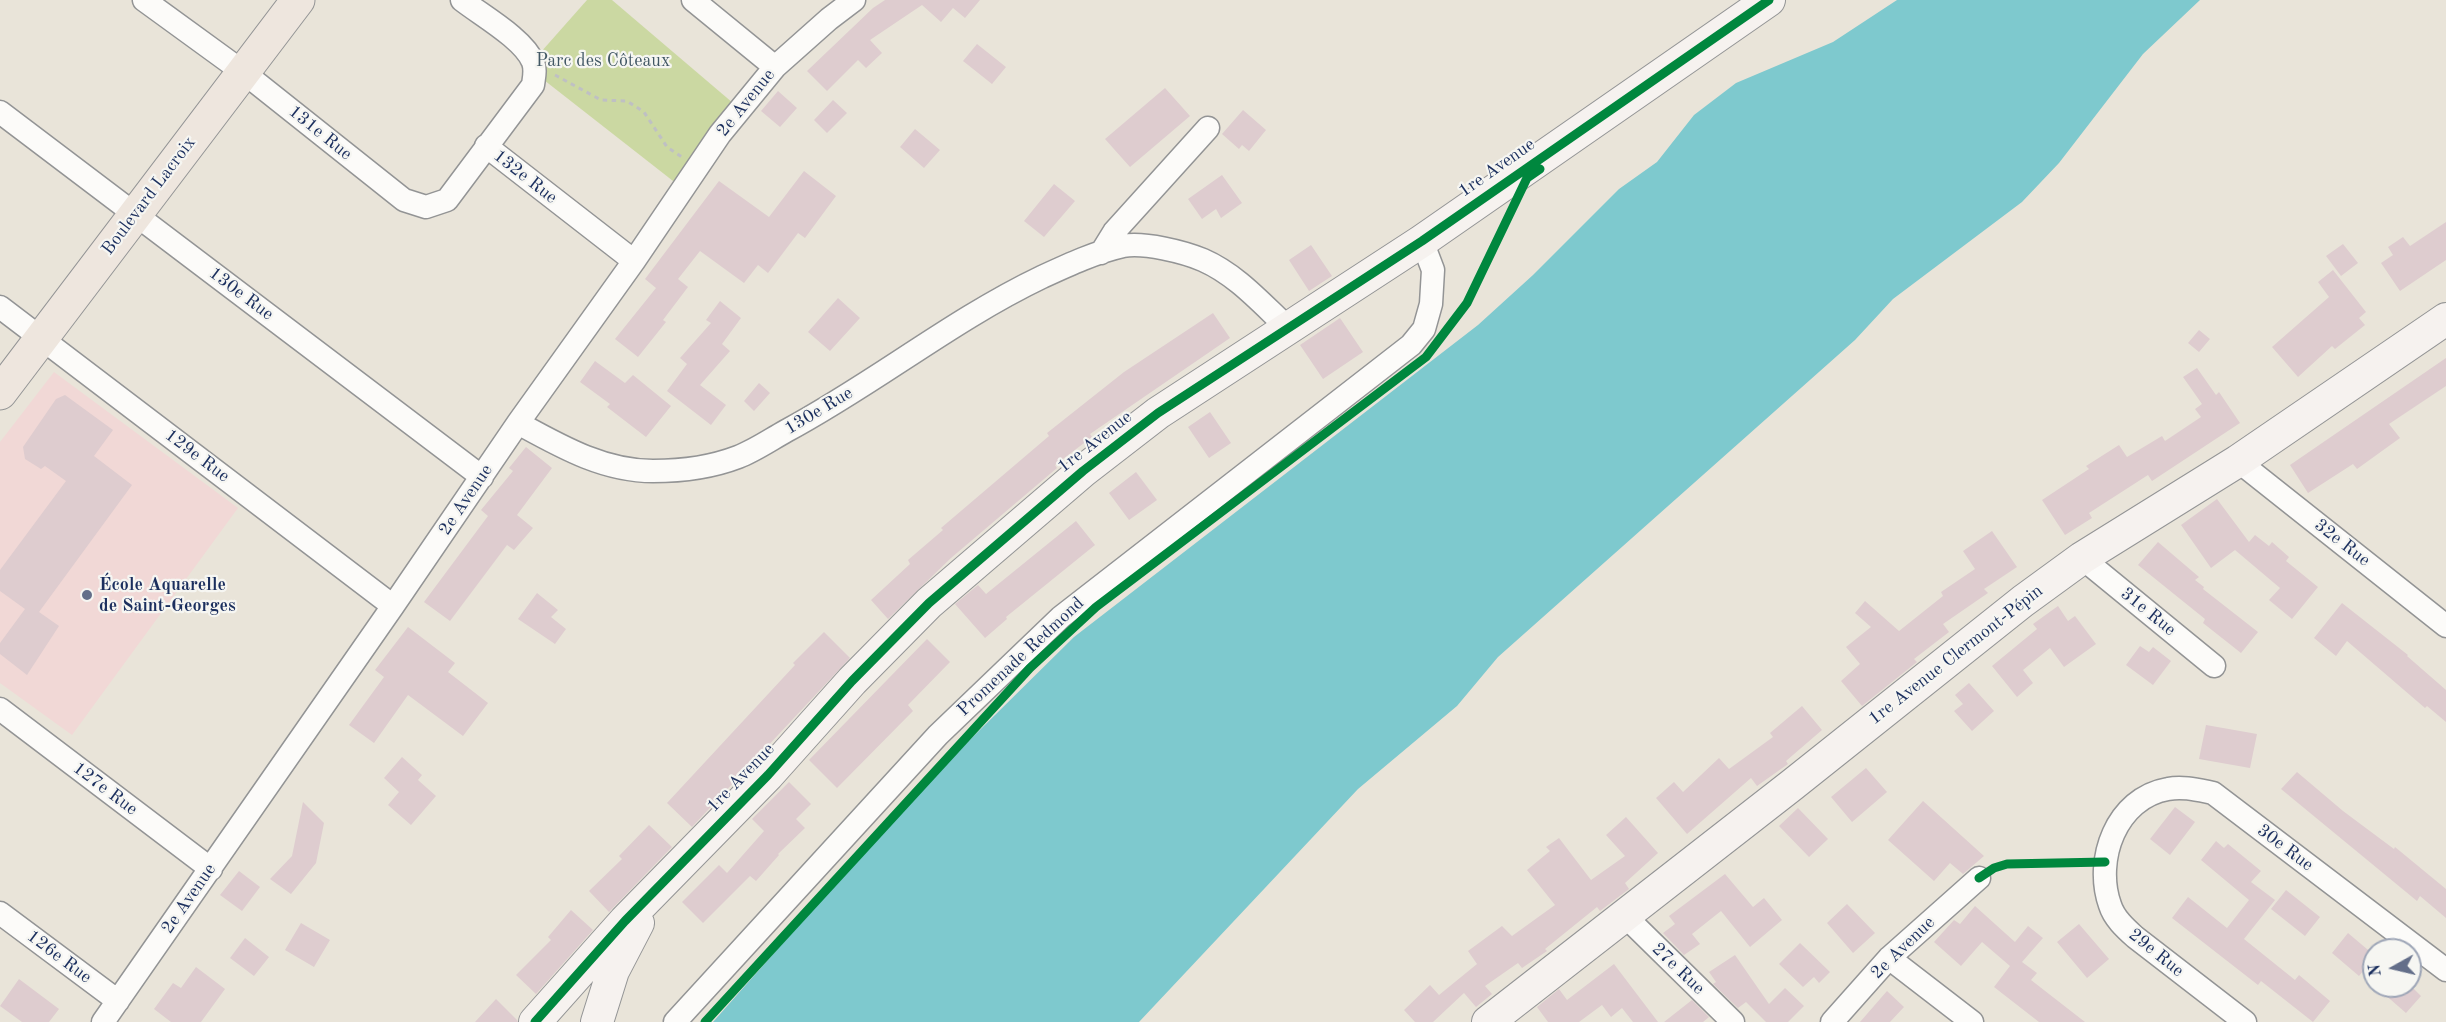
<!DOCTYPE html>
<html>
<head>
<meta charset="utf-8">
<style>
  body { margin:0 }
  #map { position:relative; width:2446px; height:1022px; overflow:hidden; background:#e9e4d9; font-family:"Old Standard TT",serif }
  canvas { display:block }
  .north { position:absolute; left:2362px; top:938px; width:60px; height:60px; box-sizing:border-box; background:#f6f6f2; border:2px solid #9ea6b7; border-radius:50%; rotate:262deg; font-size:16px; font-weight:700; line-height:24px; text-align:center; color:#1b2f5e }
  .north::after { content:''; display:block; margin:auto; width:21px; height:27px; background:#636e89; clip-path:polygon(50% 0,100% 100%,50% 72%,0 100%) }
</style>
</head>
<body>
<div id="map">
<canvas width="2446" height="1022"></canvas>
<div class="north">N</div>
</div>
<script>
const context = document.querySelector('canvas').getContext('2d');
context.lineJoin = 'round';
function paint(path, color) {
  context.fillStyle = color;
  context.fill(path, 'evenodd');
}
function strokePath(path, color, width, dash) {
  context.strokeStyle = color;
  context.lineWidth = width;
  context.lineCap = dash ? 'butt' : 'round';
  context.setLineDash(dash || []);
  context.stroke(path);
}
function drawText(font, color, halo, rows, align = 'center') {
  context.font = font + ' "Old Standard TT",serif';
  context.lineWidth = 4.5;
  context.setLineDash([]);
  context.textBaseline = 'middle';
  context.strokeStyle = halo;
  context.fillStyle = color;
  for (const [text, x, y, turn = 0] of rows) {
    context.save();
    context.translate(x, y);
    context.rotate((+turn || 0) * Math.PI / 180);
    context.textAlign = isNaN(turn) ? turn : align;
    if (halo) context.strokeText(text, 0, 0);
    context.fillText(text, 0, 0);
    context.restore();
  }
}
const built = new Path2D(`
  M54,372L238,508L72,735L0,683V442Z`);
const green = new Path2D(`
  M587,0H612L740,109L682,188L535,73L533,61Z`);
const water = new Path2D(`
  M1897,0H2200L2143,54L2059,163L2022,202L1893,299L1855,340L1498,657L1457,706L1358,789L1139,1022H713L915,794L1074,637L1478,325L1533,275L1619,189L1657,162L1694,115L1736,83L1833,42Z`);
const building = new Path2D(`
  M885,0H980L965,18L953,8L941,22L922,5L870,40L882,53L866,68L858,60L827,91L807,71L873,8Z
  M977,44L1006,67L992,84L963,61Z
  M1165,88L1190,116L1130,167L1105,139Z
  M778,91L797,108L780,127L761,111Z
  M833,100L847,113L827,133L814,120Z
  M1243,110L1266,130L1249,151L1242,145L1239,149L1222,134Z
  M915,129L940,150L924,168L900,147Z
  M804,171L836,196L805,238L798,233L768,273L758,265L744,283L700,251L678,279L688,287L663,320L666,322L638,357L615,339L656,288L645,279L719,181L769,217Z
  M1222,175L1242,203L1221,218L1216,209L1202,219L1188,199Z
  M1054,184L1075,201L1044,237L1024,221Z
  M2446,222V260L2400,291L2381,263L2393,255L2388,247L2403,237L2410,246Z
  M2343,244L2358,263L2341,276L2326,256Z
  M1311,245L1332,276L1309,291L1289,260Z
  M2333,270L2366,312L2359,318L2365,325L2335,349L2332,346L2298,377L2272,347L2329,297L2318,282Z
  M838,298L860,318L830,351L808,332Z
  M720,301L741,318L722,344L730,351L700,385L726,405L711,425L667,391L687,364L680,358L711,323L706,320Z
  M1213,313L1230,338L1090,434L1092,437L1055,465L1057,468L951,558L888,619L871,600L910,564L908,560L943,530L941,528L1049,436L1047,433L1124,372Z
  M1340,318L1363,352L1323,379L1300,345Z
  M2199,330L2210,339L2199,352L2188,343Z
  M2446,358V386L2389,424L2400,438L2357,469L2353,464L2308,493L2290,465Z
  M595,361L625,383L633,375L671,406L646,437L607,407L610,404L580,382Z
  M2197,368L2216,395L2219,392L2240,423L2152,481L2148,475L2089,513L2092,518L2065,535L2042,500L2089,469L2086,466L2119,445L2127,457L2162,436L2165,441L2201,417L2195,409L2202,404L2183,377Z
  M759,383L770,393L754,411L744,401Z
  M65,395L113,430L94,456L132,485L39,612L59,626L27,675L0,654V643L25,609L0,591V570L66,481L45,466L41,469L25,459L23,447L56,399Z
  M1210,412L1231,443L1209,458L1188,427Z
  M526,447L552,468L517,515L533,528L514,550L507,545L450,621L424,602L488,516L481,510L513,471L509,468Z
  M1136,472L1157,500L1129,520L1109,493Z
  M2217,499L2249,542L2255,535L2269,546L2272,542L2289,557L2286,561L2318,587L2292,619L2269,600L2280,588L2235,550L2211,568L2181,525Z
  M1076,521L1095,545L1006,617L1007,619L985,638L955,604L978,585L986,594Z
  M1992,531L2017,567L1984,589L1988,593L1943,624L1949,632L1914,659L1917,662L1862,706L1841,681L1860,664L1846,647L1871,627L1855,613L1865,601L1899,631L1943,596L1941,592L1975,569L1963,551Z
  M2158,542L2199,577L2195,580L2204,587L2203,589L2258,632L2241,653L2203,623L2205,619L2138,565Z
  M537,593L558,610L551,617L566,629L555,644L518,619Z
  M2342,603L2408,655L2407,656L2446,690V722L2427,706L2425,708L2347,641L2336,656L2314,638Z
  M2058,606L2068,621L2075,616L2096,644L2064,667L2050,648L2023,670L2033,683L2017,697L1992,666L2037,629L2033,624Z
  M408,627L455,663L448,672L488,703L463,736L408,695L374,743L349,725L384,677L375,670Z
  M824,632L850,658L692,827L667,803L795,665L793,663Z
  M927,639L950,662L908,705L913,711L837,788L809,760Z
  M2140,646L2149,652L2153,647L2171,661L2153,685L2126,665Z
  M1969,683L1994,711L1972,731L1954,711L1963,704L1955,695Z
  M1802,706L1822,730L1786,761L1788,764L1757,786L1751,778L1687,834L1656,798L1674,782L1683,792L1719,758L1729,769L1773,737L1770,733Z
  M2206,725L2257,734L2250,768L2199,759Z
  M402,757L422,775L418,780L436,796L411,825L388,805L399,792L384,778Z
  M1866,768L1887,792L1852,822L1831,797Z
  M2297,772L2343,811L2394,849L2395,847L2446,889V918L2420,896L2417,901L2281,789Z
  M789,782L811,804L796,819L805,828L778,854L779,855L756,881L750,876L703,923L682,902L719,865L727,873L764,831L752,819Z
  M1923,801L1984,856L1963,874L1950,863L1934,881L1888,840Z
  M303,802L324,823L316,863L291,894L270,879L292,856Z
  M2175,807L2195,822L2170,855L2150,839Z
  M1798,808L1828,839L1809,857L1779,826Z
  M1626,817L1658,853L1625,883L1629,889L1600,911L1597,907L1545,949L1547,951L1522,968L1518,963L1485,986L1492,994L1476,1007L1464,993L1433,1022H1415L1404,1010L1430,985L1439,995L1477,964L1468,951L1502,926L1512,936L1555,905L1527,870L1550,851L1546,847L1559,838L1591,880L1625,856L1606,835Z
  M649,825L672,847L609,912L589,891L622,859L619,856Z
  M2216,841L2224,848L2228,844L2261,871L2251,882L2275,900L2244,939L2295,980L2299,975L2330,1001L2313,1022L2261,981L2258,985L2172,918L2188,897L2227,928L2249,900L2201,860Z
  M239,871L260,887L242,911L220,895Z
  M1725,874L1753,907L1764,898L1782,920L1750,947L1721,911L1692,934L1700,944L1684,955L1663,933L1675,924L1669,916Z
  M2286,890L2320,917L2305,936L2271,909Z
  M1847,904L1875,933L1853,953L1827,923Z
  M1975,906L2015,942L2028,926L2043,938L2022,962L2037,973L2031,980L2085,1022H2039L1994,987L2010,966L1982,942L1961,966L1934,942L1954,920L1960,924Z
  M571,910L593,930L536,994L516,975L551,940L548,937Z
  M301,923L330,940L314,967L285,950Z
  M2079,924L2109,959L2087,978L2057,942Z
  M2348,933L2374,955V958L2359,976L2332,953Z
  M245,938L269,957L254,976L230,958Z
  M1800,943L1830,972L1819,983L1814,977L1803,987L1779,964Z
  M1735,955L1769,1004L1785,988L1804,1006L1788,1022H1766L1746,1002L1738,1008L1713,984L1716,982L1709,972Z
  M1614,964L1658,1022H1633L1622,1008L1611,1017L1602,1005L1579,1022H1548L1537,1007L1559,989L1567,1000Z
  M196,967L225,989L201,1022H171L154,1009L173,983L181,988Z
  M19,979L59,1009L49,1022H22L0,1006Z
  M2375,986H2411L2421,996L2406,1013Z
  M1887,991L1904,1007L1890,1022H1860Z
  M496,999L517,1020L518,1022H475Z
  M1692,1000L1709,1017L1703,1022H1664Z`);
const path = new Path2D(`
  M555,75L601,100L627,101L644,112L667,147L682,157`);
const street = new Path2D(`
  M144,0L243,72L404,200L426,207L447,200L533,85C534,77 536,70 533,62C524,39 481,15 462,0
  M693,0L775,67
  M0,112L482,477
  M486,146L634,261
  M1101,253L1114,232L1208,128
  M0,307L393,606
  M518,423C560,446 603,471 653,471C681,471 712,467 738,457C754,451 770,440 786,431C874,384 952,320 1042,277C1068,265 1096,252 1123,246C1144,242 1184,252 1203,260C1237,275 1261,303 1288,328
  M2238,461L2446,626
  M2082,558L2214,666
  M0,709L211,869
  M0,913L118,1001
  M1624,915L1733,1022
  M1889,958L1972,1022
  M103,1022L393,606L518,423L634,261L720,134L775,67L829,19L854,0
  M675,1022L938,735L1061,617L1411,345L1424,329L1431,304L1433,270L1422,241
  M1832,1022L1889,958L1979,878
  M2245,1022L2135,937C2125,928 2114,918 2110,905C2094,860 2116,798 2168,789C2183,786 2198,790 2213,793L2446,970`);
const secondary = new Path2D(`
  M535,1022L625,921L768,775L852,681L929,603L1083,471L1158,413L1422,241L1769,0
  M597,1022L613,971L638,923
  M1488,1022L1792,785L2023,601L2082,558L2238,461L2446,319`);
const primary = new Path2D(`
  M0,393L298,0`);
const cycleway = new Path2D(`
  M1979,878L1994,868L2007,864L2105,862
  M535,1022L625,921L768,775L852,681L929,603L1083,471L1158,413L1422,241L1769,0
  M705,1022L1030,668L1096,607L1426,357L1467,303L1527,178L1540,169`);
const markers = [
  [87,595,6,"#636e89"]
];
const parkNames = [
  ["Parc des Côteaux",603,61]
];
const streetNames = [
  ["2e Avenue",746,103,-51],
  ["131e Rue",320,133,39],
  ["1re Avenue",1497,168,-35],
  ["132e Rue",525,177,38],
  ["Boulevard Lacroix",149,196,-53],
  ["130e Rue",241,294,37],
  ["130e Rue",819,411,-31],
  ["1re Avenue",1095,442,-38],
  ["129e Rue",197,456,37],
  ["2e Avenue",466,500,-56],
  ["32e Rue",2342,543,38],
  ["31e Rue",2148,612,39],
  ["1re Avenue Clermont-Pépin",1956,655,-38],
  ["Promenade Redmond",1021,657,-43],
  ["1re Avenue",741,778,-46],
  ["127e Rue",105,789,37],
  ["30e Rue",2285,848,37],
  ["2e Avenue",189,899,-55],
  ["2e Avenue",1903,948,-44],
  ["29e Rue",2156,953,39],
  ["126e Rue",59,957,37],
  ["27e Rue",1678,969,44]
];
const poiNames = [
  ["École Aquarelle",99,585],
  ["de Saint-Georges",99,606]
];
paint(built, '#f1d8d6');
paint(green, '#cbd8a2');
paint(water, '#7ec9ce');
paint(building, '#decccf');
strokePath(street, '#939495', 25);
strokePath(secondary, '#939495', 34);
strokePath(primary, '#939495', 35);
strokePath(path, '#bfc0c3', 3, [4.5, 4.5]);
strokePath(street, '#fcfbf9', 22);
strokePath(secondary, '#f6f2ef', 32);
strokePath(primary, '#eee6de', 33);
strokePath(cycleway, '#00873e', 9);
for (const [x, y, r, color] of markers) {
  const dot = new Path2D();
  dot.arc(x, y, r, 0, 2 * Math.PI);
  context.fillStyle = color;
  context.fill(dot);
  strokePath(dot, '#f6f6f2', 2);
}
drawText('18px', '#415764', '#f6f6f2', parkNames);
drawText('18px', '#1b2f5e', '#f6f6f2', streetNames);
drawText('bold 18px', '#1b2f5e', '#f6f6f2', poiNames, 'left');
</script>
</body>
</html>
